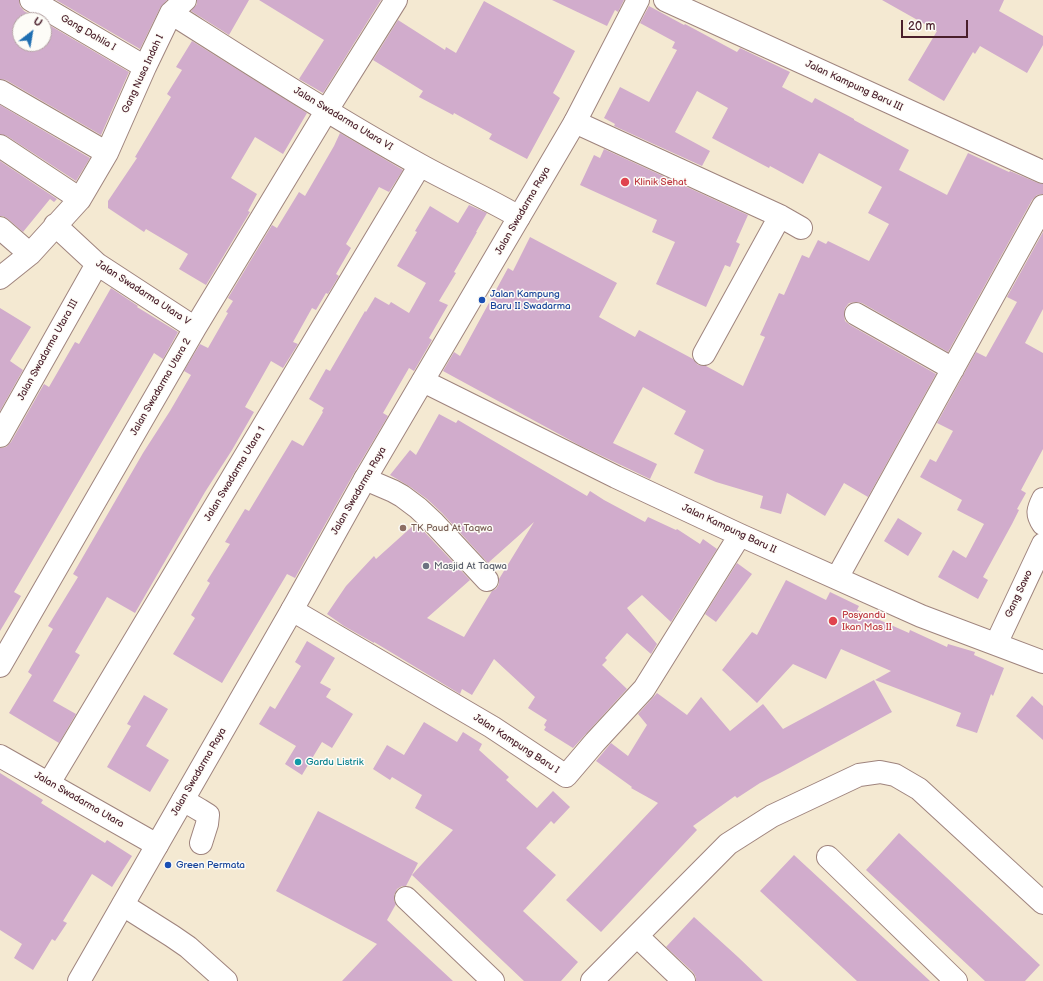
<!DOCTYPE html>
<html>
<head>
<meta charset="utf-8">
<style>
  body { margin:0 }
  #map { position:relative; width:1043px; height:981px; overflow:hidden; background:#f4e9d2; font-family:"Balsamiq Sans",sans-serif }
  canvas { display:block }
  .north { position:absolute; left:12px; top:12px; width:40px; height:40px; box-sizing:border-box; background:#fdfcf7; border:1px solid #b5a4a5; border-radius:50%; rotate:31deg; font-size:11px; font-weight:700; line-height:16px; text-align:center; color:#4a1f2b }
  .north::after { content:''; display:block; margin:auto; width:14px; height:18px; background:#1f6fb2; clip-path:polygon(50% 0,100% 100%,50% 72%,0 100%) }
  .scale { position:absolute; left:901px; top:20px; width:67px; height:18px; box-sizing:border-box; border:2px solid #4a1f2b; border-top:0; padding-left:5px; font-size:12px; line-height:14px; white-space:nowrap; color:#4a1f2b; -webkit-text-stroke:3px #fdfcf7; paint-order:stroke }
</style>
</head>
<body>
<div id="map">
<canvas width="1043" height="981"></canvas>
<div class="north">U</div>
<div class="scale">20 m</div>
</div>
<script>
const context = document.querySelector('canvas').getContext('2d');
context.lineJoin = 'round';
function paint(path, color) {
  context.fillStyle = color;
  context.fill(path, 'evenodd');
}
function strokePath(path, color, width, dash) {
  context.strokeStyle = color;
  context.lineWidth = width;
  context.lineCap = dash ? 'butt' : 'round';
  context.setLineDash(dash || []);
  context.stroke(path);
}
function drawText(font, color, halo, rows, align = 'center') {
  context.font = font + ' "Balsamiq Sans",sans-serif';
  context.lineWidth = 3;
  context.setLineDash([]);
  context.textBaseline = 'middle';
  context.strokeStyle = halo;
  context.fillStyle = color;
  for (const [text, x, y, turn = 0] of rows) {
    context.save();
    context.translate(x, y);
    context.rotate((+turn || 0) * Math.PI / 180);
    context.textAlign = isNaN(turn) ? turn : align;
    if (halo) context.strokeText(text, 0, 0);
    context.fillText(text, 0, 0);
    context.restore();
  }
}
const building = new Path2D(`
  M0,0H19L20,6L24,11L40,20H20V44H44V22L129,72L101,135L6,80L0,79Z
  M56,0H167L160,8L140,49Z
  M197,0H249L229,35L191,11L197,4Z
  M259,0H381L323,93L299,79L324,40Z
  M552,0H624L618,12L615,10L607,26Z
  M882,0H1004L999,11L1043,36V45L1027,73L980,46L975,54L973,52L944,101L908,80L937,31Z
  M484,1L575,51L553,93L560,98L527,159L489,139L492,134L454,113L453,115L419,97L423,91L373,60L398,20L445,50L446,47L456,53Z
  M649,6L684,25L685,24L737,52L740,48L790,72L782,87L812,103L815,98L854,119V120L909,150L899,170L947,195L968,153L1009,172L1010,171L1038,183L1043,184V194L1037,195L1032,200L948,352L862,303L856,302L849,303L845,308L844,314L845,321L850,325L936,374L868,497L844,483L825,516L787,493L781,514L760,508L763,496L716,482L694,473L704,450L674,434L686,411L643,387L613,443L657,464L650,479L579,445L443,371L454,352L460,356L508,268L513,271L530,237L617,283L599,317L635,337L639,330L693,359L698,365L706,366L743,386L765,337L760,335L779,293L784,295L802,255L809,258L818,240L826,244L828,241L869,261L889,224L868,213L882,187L819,153L803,184L770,166L769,168L712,138L728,108L697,91L675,132L710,151L702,166L614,126L615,124L604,118L620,87L649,102L677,50L672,48L675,42L640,23Z
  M192,41L307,113L283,154L255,137L231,178L257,194L248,211L250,212L206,285L179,269L188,254L146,229L144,232L108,208V201L137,158L135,157L171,97L167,94L182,70L176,67Z
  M0,105L90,158L76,181L7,136L0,134Z
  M340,133L403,170L389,192L379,187L346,244L351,248L336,274L339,276L328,294L326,293L316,310L312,308L293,342L298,344L283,368L271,361L245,407L254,412L232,450L205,492L135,613L107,597L75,652L80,655L53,701L76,714L59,743L9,713L32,675L28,672L53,629L48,626L78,577L73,574L143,453L170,411L191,375L184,371L200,344L208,348L228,313L226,312L233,301L228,298L272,225L277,228L299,192L305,196L334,146Z
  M604,149L748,215L736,242L740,244L730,267L725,265L706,307L656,284L675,242L652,232L657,220L580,185L594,155L600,158Z
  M0,161L57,199L54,202L50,199L23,232L8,219L3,216H0Z
  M469,205L487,213L476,232H477L454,272L456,273L439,301L448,305L429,338L432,340L414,371L409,368L383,413L388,416L354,473L295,578L287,574L222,683L173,654L195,618L191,615L210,583L207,581L230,544L225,542L245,509L249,511L292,440L303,446L323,412L322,411L324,408L309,399L326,369L330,371L365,311L366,312L375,297L389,305L391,302L409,313L426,283L397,266L417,232L415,231L430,206L458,223Z
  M1043,232V309L1025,343L1043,353V449L1021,490L1026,493L1017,509L1019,510L1012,524L983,577L988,580L978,599L938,577L953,550L966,558L984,524L957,510L962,500L920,477L930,459L936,462L953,431L937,423L976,352L986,357L1017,302L1007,297Z
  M111,288L138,306L137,307L178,332L163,359L154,353L14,592L21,596L0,631V448L6,447L11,442L44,384L49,387L75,342L79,344Z
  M0,308L31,327L10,361L23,370L0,411Z
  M439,414L456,423L458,420L587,496L590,491L604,500L645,522L648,517L676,530L677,529L700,544L703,539L717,549L671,622L642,595L627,608L657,644L651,654L627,633L605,658L607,660L602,665L627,689L573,748L544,730L546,727L544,725L547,720L528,708L535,697L494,659L472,695L462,689L460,694L374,642V643L344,626L327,614L346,586L374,556L376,559L416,523L470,580L427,618L464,637L492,591L496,589L499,584V579L534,522L488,563L442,513L427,499L409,486L390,475L410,450L416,455Z
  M898,518L922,533L908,556L884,541Z
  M737,563L752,574L716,622L705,614Z
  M786,580L826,600L830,592L859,606L857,610L909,633L910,630L947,647L948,644L975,652L974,655L1004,668L993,696L991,694L977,733L956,726L961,713L875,680L891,671L841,649L826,679L793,664L757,703L722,670L752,632L757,635Z
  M307,641L335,658L320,683L331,689L326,697L353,714L332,748L322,742L302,775L285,764L296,746L259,724L270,706L275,709L301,666L295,662Z
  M874,680L892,712L780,773L760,783L737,798L735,796L693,826L697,830L601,932L566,900L658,803L631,788L632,787L596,761L611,743L628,756L647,725L638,714L657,693L687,715L701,697L730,731L763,704L783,729Z
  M144,695L168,709L146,746L169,760L150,792L107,767L131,726L127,724Z
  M1032,696L1043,706V740L1016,716Z
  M424,722L457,742L463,732L482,744L479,750L509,777L506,780L537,808L553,791L570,807L554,824L551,821L526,848L556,875L523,911L578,962L561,981H524L412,875L453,830L415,808L422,795L392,777L390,780L373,769L387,745L404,755Z
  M0,773L43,800L41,803L105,843L107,840L132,856L112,887L92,874L63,921L67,923L55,941L52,939L33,970L14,958L22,944L0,930Z
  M318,811L418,863L406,886H402L397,889L394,895V901L396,904L387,920L453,981H342L377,944L276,891Z
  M899,833L1040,965L1025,981H985L866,870Z
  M794,855L872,927L930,981H857L760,891Z
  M694,917L738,957L763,981H696V977L693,972L666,947Z`);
const minor = new Path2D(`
  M31,0L145,67
  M665,0L1043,172
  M171,13C253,65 335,118 420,165C452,183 487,198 519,217
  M0,91L107,153
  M575,122L780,216L801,228
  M0,146L80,199
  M55,225L97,264L195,328
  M0,228L30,254
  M0,278L30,254L80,199L107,153L145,67L171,13L185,0
  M856,314L953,369
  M704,354L780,216
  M423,381L616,477L740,535L921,616L1043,662
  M0,436L97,264
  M365,479L393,491L402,496L418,508L433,522L487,580
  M1043,499C1038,509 1036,514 1043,524
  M837,578L1043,206
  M292,610L492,727L566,776L595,742L644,689L740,535
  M996,644L1043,544
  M0,666L195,328L327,110L396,0
  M0,756L157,845
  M49,783L420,165
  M183,800L200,810L208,815L207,824L201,843
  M828,857L956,981
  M406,898L493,981
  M123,905L172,936L188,947L226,981
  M637,936L684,981
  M592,981L728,844L772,816L859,775L880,772L895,775L919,789L1043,903`);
const major = new Path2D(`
  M79,981L292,610L365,479L575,122L638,0`);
const markers = [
  [625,182,5,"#e0444e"],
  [482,300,4,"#1a4fb4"],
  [403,528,4,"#8d6e63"],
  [426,566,4,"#6b7280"],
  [833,621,5,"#e0444e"],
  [298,762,4,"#0f9aa8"],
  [168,865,4,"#1a4fb4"]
];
const streetNames = [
  ["Gang Dahlia I",88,33,30],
  ["Gang Nusa Indah I",143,74,-65],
  ["Jalan Kampung Baru III",854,86,25],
  ["Jalan Swadarma Utara VI",343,119,31],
  ["Jalan Swadarma Raya",523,211,-60],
  ["Jalan Swadarma Utara V",143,293,33],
  ["Jalan Swadarma Utara III",48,350,-61],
  ["Jalan Swadarma Utara 2",161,387,-60],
  ["Jalan Swadarma Utara 1",235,474,-59],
  ["Jalan Swadarma Raya",359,491,-60],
  ["Jalan Kampung Baru II",729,529,25],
  ["Gang Sawo",1019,594,-65],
  ["Jalan Kampung Baru I",516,744,33],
  ["Jalan Swadarma Raya",199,772,-60],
  ["Jalan Swadarma Utara",79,800,30]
];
const healthNames = [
  ["Klinik Sehat",634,182],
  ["Posyandu",842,615],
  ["Ikan Mas II",842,627]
];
const transitNames = [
  ["Jalan Kampung",490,294],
  ["Baru II Swadarma",490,306],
  ["Green Permata",176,865]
];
const educationNames = [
  ["TK Paud At Taqwa",411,528]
];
const worshipNames = [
  ["Masjid At Taqwa",434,566]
];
const cultureNames = [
  ["Gardu Listrik",306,762]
];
paint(building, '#d1accc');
strokePath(minor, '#9f847e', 24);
strokePath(major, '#9f847e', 24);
strokePath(minor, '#fff', 22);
strokePath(major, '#fff', 22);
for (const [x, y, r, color] of markers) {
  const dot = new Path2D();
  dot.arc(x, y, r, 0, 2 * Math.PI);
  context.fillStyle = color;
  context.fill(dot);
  strokePath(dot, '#fdfcf7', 1.5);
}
drawText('10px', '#4a1f2b', '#fdfcf7', streetNames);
drawText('10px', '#be3a42', '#fdfcf7', healthNames, 'left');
drawText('10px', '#164399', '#fdfcf7', transitNames, 'left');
drawText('10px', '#785e54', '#fdfcf7', educationNames, 'left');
drawText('10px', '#5b616d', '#fdfcf7', worshipNames, 'left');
drawText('10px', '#0d838f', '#fdfcf7', cultureNames, 'left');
</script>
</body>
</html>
